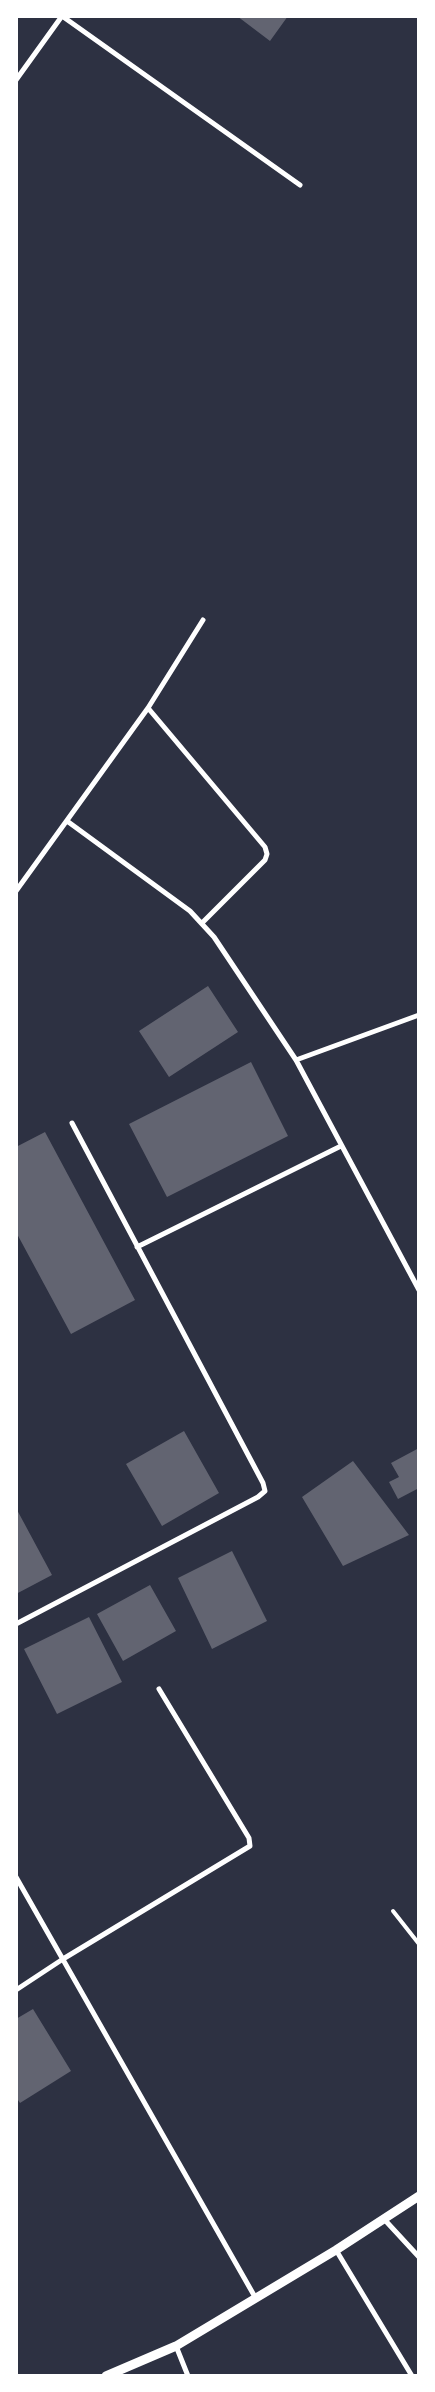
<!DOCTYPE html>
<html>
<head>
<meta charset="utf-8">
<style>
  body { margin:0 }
  #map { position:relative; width:435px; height:2392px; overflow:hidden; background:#2d3142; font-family:Helvetica,sans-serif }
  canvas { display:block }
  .frame { position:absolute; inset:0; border:18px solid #fff; pointer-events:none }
</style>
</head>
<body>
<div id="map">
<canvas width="435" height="2392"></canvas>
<div class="frame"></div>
</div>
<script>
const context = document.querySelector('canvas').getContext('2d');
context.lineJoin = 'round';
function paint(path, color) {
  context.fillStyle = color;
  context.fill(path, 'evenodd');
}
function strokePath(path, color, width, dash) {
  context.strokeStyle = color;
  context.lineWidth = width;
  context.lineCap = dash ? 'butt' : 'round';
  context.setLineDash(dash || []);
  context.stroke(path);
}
const building = new Path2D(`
  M237,16H288L270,41Z
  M208,986L238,1032L169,1077L139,1031Z
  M251,1062L288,1136L167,1197L129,1124Z
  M45,1132L135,1300L71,1334L16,1232V1147Z
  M184,1431L219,1493L162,1526L126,1464Z
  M419,1448V1488L398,1499L389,1482L399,1477L391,1463Z
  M353,1461L409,1535L343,1566L302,1497Z
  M16,1508L52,1575L16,1594Z
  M232,1551L267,1621L212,1649L178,1578Z
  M150,1585L176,1631L123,1661L97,1614Z
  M89,1617L122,1682L57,1714L24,1649Z
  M33,2009L71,2071L20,2103L16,2097V2019Z`);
const service = new Path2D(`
  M393,1911L419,1944`);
const minor = new Path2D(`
  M62,16L300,185
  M16,80L62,16
  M148,708L265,847L267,854L265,860L202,923
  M67,821L190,911L214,937L296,1060L419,1290
  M16,891L148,708L203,620
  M296,1060L419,1015
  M137,1247L341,1146
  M16,1624L258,1497L265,1491L263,1483L72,1123
  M16,1877L255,2297
  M16,1990L63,1959L250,1846L249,1838L159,1689
  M383,2218L419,2257
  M336,2250L412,2376
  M176,2346L188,2376`);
const tertiary = new Path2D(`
  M106,2376L176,2346L336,2250L419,2196`);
paint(building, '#626471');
strokePath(service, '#fff', 4);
strokePath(minor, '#fff', 5);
strokePath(tertiary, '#fff', 9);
</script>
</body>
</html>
